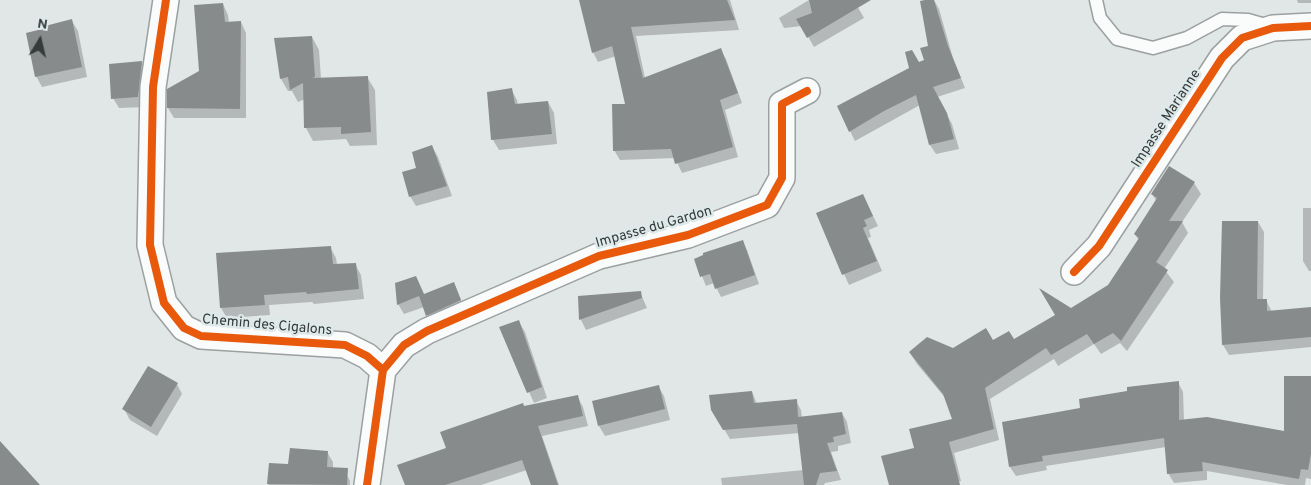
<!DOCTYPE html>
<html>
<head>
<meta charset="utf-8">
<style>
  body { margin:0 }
  #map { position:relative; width:1311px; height:485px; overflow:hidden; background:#e1e6e6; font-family:Overpass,sans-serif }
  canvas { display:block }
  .north { position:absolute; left:15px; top:15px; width:50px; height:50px; -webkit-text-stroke:4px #dee9e9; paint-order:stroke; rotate:9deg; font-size:14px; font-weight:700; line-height:20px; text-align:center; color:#353a3a }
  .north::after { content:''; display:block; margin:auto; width:18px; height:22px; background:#353a3a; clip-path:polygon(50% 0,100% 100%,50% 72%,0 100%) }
</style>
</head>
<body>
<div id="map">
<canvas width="1311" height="485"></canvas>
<div class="north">N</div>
</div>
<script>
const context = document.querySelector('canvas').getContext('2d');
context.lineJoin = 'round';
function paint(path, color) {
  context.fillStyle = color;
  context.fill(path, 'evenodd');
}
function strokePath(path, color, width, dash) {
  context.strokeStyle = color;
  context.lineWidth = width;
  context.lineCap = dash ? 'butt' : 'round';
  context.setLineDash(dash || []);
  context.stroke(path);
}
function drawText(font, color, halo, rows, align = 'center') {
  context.font = font + ' Overpass,sans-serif';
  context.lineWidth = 5;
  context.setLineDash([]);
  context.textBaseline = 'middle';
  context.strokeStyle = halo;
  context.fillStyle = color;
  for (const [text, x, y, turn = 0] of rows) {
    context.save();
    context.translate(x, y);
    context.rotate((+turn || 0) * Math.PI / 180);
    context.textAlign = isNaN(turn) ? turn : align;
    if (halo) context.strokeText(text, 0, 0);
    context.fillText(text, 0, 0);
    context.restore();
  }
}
const shadow = new Path2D(`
  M586,0H730L739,30L636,36L645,78L720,50L726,59L742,103L725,110L738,157L682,173L675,158L620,160L614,150L627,105L616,56L598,62L593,52Z
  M809,0H854L864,18L814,47L802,26L784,28L779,18Z
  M931,0H934L939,9L953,58L965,88L937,97L952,124L959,149L936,154L930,145L920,105L855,141L838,107L926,60L929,46Z
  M1297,0H1311V3H1298Z
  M223,4L228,15L229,23L241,22L246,33V118H174L168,108L201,72Z
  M72,21L78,31L87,77L42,87L36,76Z
  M312,37L319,50L321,79L367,77L375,90L377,145L350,146L346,139L313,141L306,128L305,99L298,102L292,91H288L281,79Z
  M142,62L147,73L144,107L119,108L113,98Z
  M511,89L517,100L518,105L548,102L554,113L557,144L499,150L493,140Z
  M432,146L438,157L452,196L416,206L410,196L418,169Z
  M1169,168L1194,183L1201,194L1182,222L1188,233L1164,269L1174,282L1127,351L1120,343L1101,354L1094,344L1058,366L1054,359L990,399L999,440L954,453L961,481L945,485H895L954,420L947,400L917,364L910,353L954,349L993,342L1014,341L1071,309L1109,286L1139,241L1135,234L1157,202L1152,194Z
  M863,195L878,226L869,230L871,237L868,238L882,271L849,285L817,214Z
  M1303,208H1311V271H1309L1303,261Z
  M1258,222L1264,232L1263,300H1266L1272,312L1311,308V347L1229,355L1223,345L1221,298Z
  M742,241L747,250L759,284L721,297L714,283L706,286L695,259Z
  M330,247L336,258L337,265L355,264L361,275L364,299L314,304L312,302L269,305L270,315L227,318L221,308Z
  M415,277L424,295L453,283L466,311L433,325L424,307L404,314L398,304Z
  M640,292L647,308L586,330L581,320L579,297Z
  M519,322L525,332L547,398L534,403L500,327Z
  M1311,377V479L1306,478L1305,485H1287L1207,471V480L1174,483L1168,473L1166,447L1046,466L1047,470L1016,476L1010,467L1081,409L1178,382L1183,392L1184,421L1285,433Z
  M177,384L182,394L157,436L130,420L124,409Z
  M658,386L664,396L670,420L605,436L599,426Z
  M752,392L757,404L796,401L801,410L802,418L842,413L847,422L851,443L838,446V451L831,452L841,480L825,483L824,485H722L721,478L804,470L800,433L730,439L718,419Z
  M577,396L583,407L588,426L542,436L559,485H532L527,470L481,485H406L448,449L524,408Z
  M327,452L333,462V469L344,470L350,481V485H269L268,484L290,466Z`);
const building = new Path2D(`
  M579,0H727L735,20L631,27L643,78L721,48L738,93L720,100L733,147L675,164L671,149L613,151L612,104H625L612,46L592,53Z
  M809,0H871L807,38L796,19L812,13Z
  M925,0H934L948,46L961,78L933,87L947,113L954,139L929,145L916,95L884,111L849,132L837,106L909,68L905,52L912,50L919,62L924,60L920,48L928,46L920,1Z
  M223,3L225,22L241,21L240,109L167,108V89L199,71L194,5Z
  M72,19L82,67L35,77L26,33L46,28L45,26Z
  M312,36L315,77L312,78L368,76L371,132L341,134V127L304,128L303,83L290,90L288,77L280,79L274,38Z
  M142,61L138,97L111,99L109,64Z
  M512,88L515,104L548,101L552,134L491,140L487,92Z
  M432,145L447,186L409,197L402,172L416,168L412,152Z
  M1169,166L1195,182L1169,221H1183L1156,262L1168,270L1121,341L1113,333L1094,344L1087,334L1051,355L1046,348L985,388L994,429L949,442L960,485H889L881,456L914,448L909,429L952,419L943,394L909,352L927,337L953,348L986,328L993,340L1009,331L1014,339L1055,315L1039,288L1071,308L1108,285L1139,238L1134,234L1157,198L1151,194Z
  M863,194L873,216L864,220L867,226L863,228L877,261L842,275L816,213Z
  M1222,221H1258L1257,299H1267V311L1311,307V337L1222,345L1220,298Z
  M743,240L755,275L715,289L710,274L700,277L694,259L703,255V253Z
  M331,246L333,264L356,263L359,289L307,294L306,292L264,295L265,305L220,308L216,253Z
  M416,276L424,294L454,282L461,300L426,316L419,296L397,305L395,283Z
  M641,291L642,298L579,320L578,296Z
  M519,320L542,387L527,393L499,327Z
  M148,366L178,383L151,427L122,409Z
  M1284,376H1311V454L1308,470L1301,469L1299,479L1202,462L1203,471L1167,474L1164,438L1042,456L1043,461L1009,467L1002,422L1080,408L1079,399L1127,391V387L1179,381V420L1207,417L1284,431Z
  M659,385L665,409L598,426L592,401Z
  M752,391L754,403L797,399L798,417L842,412L846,434L833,437L834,442L827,443L837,471L820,473L816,485H804L797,424L723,430L711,410L709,395Z
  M578,395L583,416L538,426L558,485H531L522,460L445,485H405L397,465L446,448L440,432L523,403L524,406Z
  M0,441L40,485H0Z
  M290,448L328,451L327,467L348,468L347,485L267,484L269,463L288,464Z`);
const service = new Path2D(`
  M1096,0L1100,18L1117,39L1153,48L1187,38L1222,19L1248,20L1269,26`);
const minor = new Path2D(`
  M166,0L153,87L150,245L164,303L184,328L201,336L345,345L367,356L383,370L367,485
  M1074,272L1099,246L1222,58L1242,38L1273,28L1311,26
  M383,370L404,345L427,331L599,256L688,235L767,205L782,178V104L807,91`);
const cycleway = new Path2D(`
  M166,0L153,87L150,245L164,303L184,328L201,336L345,345L367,356L383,370L367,485
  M1074,272L1099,246L1222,58L1242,38L1273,28L1311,26
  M383,370L404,345L427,331L599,256L688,235L767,205L782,178V104L807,91`);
const streetNames = [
  ["Impasse Marianne",1167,119,-57],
  ["Impasse du Gardon",654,228,-16],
  ["Chemin des Cigalons",267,326,5]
];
paint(shadow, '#0003');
paint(building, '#888b8b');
strokePath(service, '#9ba0a0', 15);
strokePath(minor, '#9ba0a0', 28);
strokePath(service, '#fafbfb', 12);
strokePath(minor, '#fafbfb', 25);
strokePath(cycleway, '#e8590c', 8);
drawText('14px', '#353a3a', '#dee9e9', streetNames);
</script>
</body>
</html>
